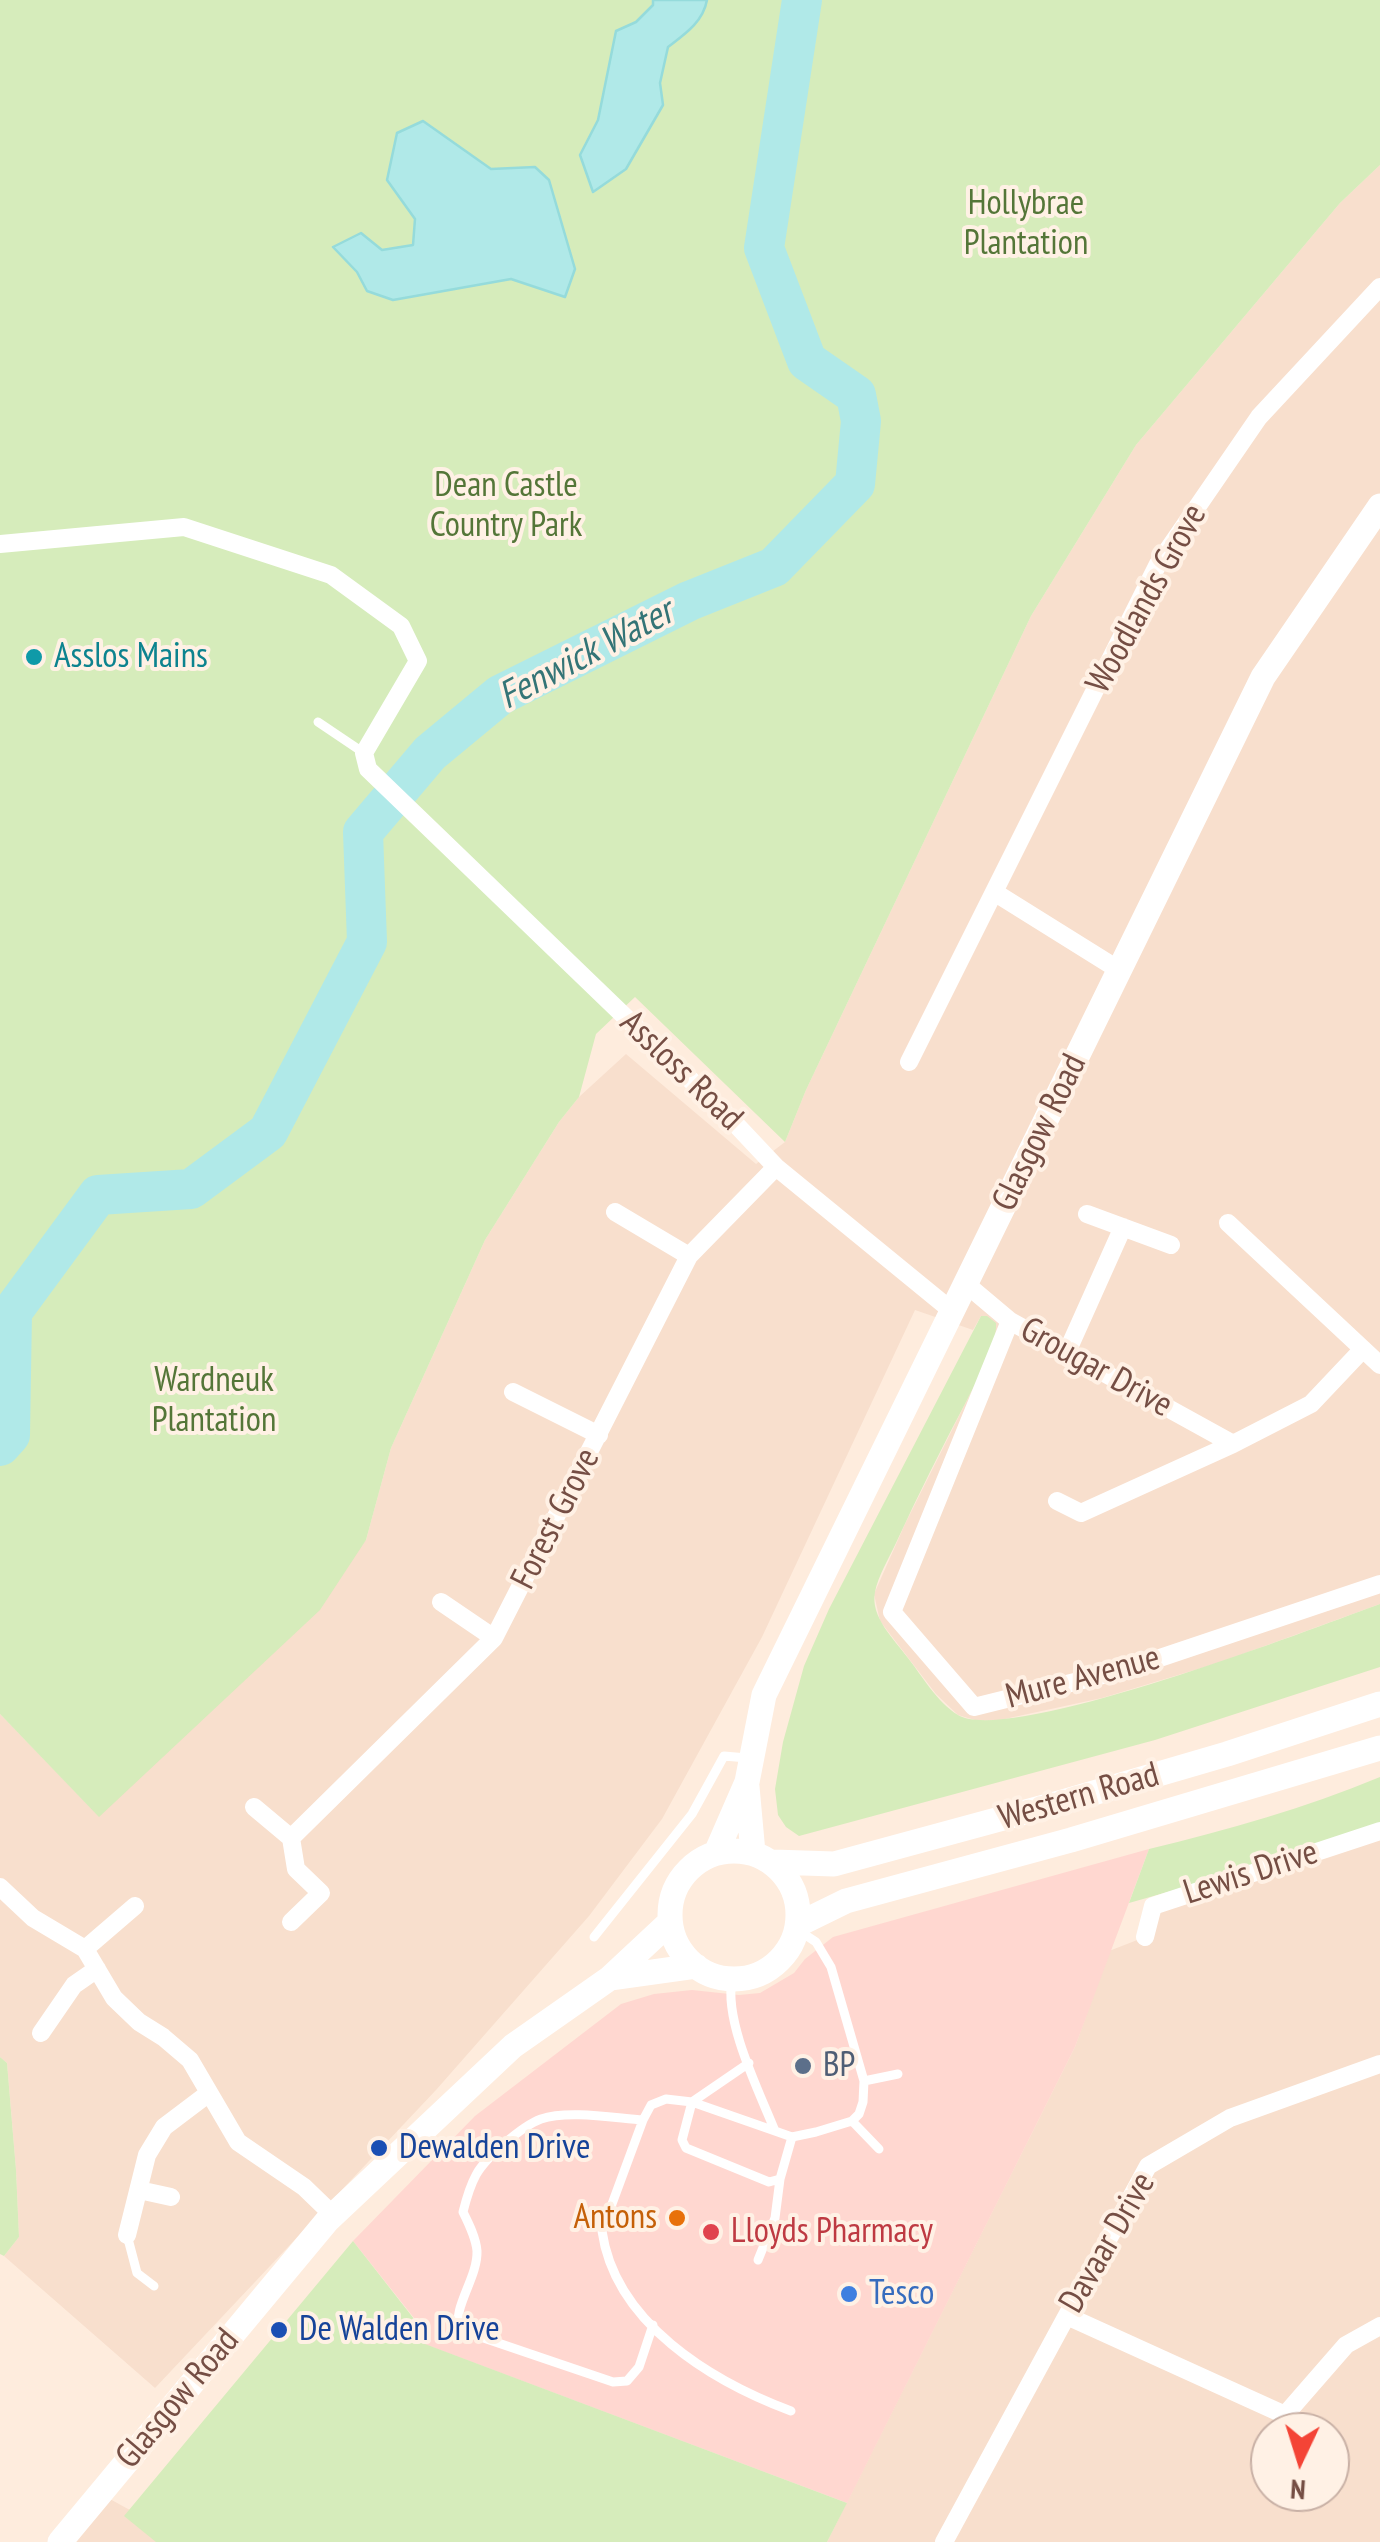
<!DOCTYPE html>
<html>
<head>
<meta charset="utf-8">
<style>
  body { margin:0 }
  #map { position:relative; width:1380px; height:2542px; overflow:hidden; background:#feecdd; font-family:"PT Sans Narrow",sans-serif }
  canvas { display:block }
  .north { position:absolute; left:1250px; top:2412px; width:100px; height:100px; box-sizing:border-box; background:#fff1e5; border:2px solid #c8b0a5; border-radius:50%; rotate:184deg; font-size:28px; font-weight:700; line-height:40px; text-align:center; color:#754e44 }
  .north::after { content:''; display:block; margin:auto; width:35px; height:45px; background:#f44436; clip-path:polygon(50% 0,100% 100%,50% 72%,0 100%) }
</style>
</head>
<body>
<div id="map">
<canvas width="1380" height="2542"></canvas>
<div class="north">N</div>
</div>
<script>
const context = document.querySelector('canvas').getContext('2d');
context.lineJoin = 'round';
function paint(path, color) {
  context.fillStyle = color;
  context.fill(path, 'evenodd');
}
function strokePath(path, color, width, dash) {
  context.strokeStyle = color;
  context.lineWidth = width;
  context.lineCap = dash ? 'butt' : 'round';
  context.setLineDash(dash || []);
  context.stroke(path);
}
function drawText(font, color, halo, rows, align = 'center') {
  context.font = font + ' "PT Sans Narrow",sans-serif';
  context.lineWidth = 8;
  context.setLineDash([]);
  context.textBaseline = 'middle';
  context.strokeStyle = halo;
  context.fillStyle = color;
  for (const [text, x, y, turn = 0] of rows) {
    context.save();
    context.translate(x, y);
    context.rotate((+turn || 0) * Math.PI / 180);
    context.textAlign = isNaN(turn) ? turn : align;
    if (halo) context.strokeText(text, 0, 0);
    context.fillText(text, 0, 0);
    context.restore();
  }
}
const residential = new Path2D(`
  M1380,165V1604L1218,1663L1102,1698L1000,1720L978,1721L958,1715L936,1694L880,1621L874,1594L905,1524L981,1372V1316L973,1330L915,1310L762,1637L662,1819L589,1916L436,2090L155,2388L4,2256L19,2237L16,2170L7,2063L0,2057V1714L99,1816L366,1540L391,1448L485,1240L559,1122L579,1097L626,1054L756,1164L785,1142L806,1090L1031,616L1136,445L1340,203Z
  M1380,1831V2542H827L1075,2047L1109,1951L1145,1937L1153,1906ZM1270,2432H1330V2492H1270Z
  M99,2493L188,2542H60Z`);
const commercial = new Path2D(`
  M1149,1849L1075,2047L847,2503L416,2341L418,2323L353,2241L475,2116L621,2004L654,1994L692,1990L739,1995L760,1993L794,1973L805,1959L833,1937Z`);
const green = new Path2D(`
  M0,0H1380V165L1340,203L1136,445L1031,616L806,1090L785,1142L635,997L596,1034L579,1097L559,1122L485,1240L391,1448L366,1540L320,1610L99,1817L0,1714Z
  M981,1316H987L996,1323C997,1350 979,1376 967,1400C942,1447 918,1495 896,1543C889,1558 878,1576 875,1592C870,1617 894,1639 908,1658C922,1676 937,1702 958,1715C1009,1746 1314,1628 1380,1604V1667L1155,1740L799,1836L786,1827L778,1815L775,1789L783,1742L804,1666L829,1609Z
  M1380,1777V1823L1185,1887L1129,1903L1149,1849C1228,1830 1305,1808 1380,1777Z
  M0,2057L7,2063L16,2170L19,2237L4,2256L0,2254Z
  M353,2241L418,2324L417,2341L847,2503L827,2542H156L124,2516Z`);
const water = new Path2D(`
  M653,0H707C703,22 685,34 668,47L660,83L663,105L626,169L593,192L580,155L598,120L616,31L636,22L653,5Z
  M423,121L491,169L535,167L549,180L575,269L565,297L511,279L393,300L367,291L357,272L333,247L361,233L382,250L413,245L415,219L387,180L397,133Z`);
const river = new Path2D(`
  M0,1446L10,1435L12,1312L98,1195L191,1189L268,1132L367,942L363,832L430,753L500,695L689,601L774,567L855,484L861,421L856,395L807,361L764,248L802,0`);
const lane = new Path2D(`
  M318,722L364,753
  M594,1937L692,1814L724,1756L747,1758
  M732,1980C724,2022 759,2091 775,2131L792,2137L816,2132L852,2121L859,2114L863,2102L864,2081L831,1967L816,1942L798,1930
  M749,2063L692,2102L666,2099L651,2105L643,2120L602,2231C615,2323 711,2381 791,2411
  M864,2081L898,2074
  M643,2120C614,2118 568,2110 541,2119C522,2126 485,2158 476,2175C470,2186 466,2200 463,2212C469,2224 476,2238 477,2251C478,2278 451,2309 460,2330L613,2382L627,2381L639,2367L653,2325
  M852,2121L879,2149
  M775,2131L692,2102L682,2140L686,2148L769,2182L780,2179L792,2137
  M127,2235L137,2273L154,2286
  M758,2260L775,2218L780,2179`);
const street = new Path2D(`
  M0,544L184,527L331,575L401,626L418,661L364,753L368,769L728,1116L776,1167L952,1311
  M994,892L1119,970
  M909,1062L1158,564L1259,417L1380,287
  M615,1212L689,1256
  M1087,1214L1171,1245
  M1228,1223L1380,1365
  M966,1284L1010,1321L1233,1444
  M1010,1321L892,1612L974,1707L1127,1669L1380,1584
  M1067,1352L1123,1227
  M513,1392L599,1435
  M1057,1501L1081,1513L1233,1444L1311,1404L1363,1349
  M441,1602L494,1638
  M254,1807L291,1838L494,1638L689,1256L776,1167
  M291,1838L296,1869L321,1893L291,1922
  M0,1887L33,1918L85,1949L114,1998L139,2022L163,2037L190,2060L238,2142L304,2187L333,2215
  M1145,1937L1153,1906L1380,1831
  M85,1949L135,1906
  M41,2033L74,1985L97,1969
  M139,2190L171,2197
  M127,2235L147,2155L164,2127L209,2093
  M1067,2316L1285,2415L1346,2345L1380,2326
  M944,2542L1148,2166L1230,2118L1380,2064`);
const secondary = new Path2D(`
  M747,1787L753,1853
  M670 1915a64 64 0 1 1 128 0a64 64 0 1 1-128 0Z
  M716,1853L747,1782L764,1695L1263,677L1380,506
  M773,1862L834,1864L1066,1801L1227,1754L1380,1704
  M799,1924L846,1901L1071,1840L1380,1748
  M610,1978L696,1966
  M60,2542L327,2221L513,2046L610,1978L670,1922`);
const markers = [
  [34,657,10,"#0f9aa8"],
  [803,2066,10,"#5c6f8a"],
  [379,2148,10,"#1a4fb4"],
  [677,2218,10,"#e8710a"],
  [711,2232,10,"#e0444e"],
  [849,2294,10,"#3f7fe0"],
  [279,2330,10,"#1a4fb4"]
];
const parkNames = [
  ["Hollybrae",1026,204],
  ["Plantation",1026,244],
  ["Dean Castle",506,486],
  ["Country Park",506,526],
  ["Wardneuk",214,1381],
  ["Plantation",214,1421]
];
const streetNames = [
  ["Woodlands Grove",1147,599,-61],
  ["Assloss Road",681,1071,44],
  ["Glasgow Road",1040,1133,-64],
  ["Grougar Drive",1096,1368,29],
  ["Forest Grove",556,1519,-63],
  ["Mure Avenue",1083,1678,-15],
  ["Western Road",1079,1797,-16],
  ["Lewis Drive",1251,1873,-18],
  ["Davaar Drive",1108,2243,-60],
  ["Glasgow Road",178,2399,-50]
];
const cultureNames = [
  ["Asslos Mains",54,657]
];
const serviceNames = [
  ["BP",823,2066]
];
const transitNames = [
  ["Dewalden Drive",399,2148],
  ["De Walden Drive",299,2330]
];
const foodNames = [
  ["Antons",657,2218]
];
const healthNames = [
  ["Lloyds Pharmacy",731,2232]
];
const shopNames = [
  ["Tesco",869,2294]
];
const waterNames = [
  ["Fenwick Water",586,655,-28]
];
paint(residential, '#f8dfcd');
paint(commercial, '#ffd7d0');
paint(green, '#d6ecbb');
paint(water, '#b0e9e8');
strokePath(water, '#95dbdb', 2.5);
strokePath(river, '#b0e9e8', 40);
strokePath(lane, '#fff', 9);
strokePath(street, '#fff', 18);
strokePath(secondary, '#fff', 25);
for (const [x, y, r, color] of markers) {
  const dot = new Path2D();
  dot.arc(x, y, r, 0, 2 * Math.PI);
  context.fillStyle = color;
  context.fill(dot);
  strokePath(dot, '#fff1e5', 4);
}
drawText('35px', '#547638', '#fff1e5', parkNames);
drawText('35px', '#754e44', '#fff1e5', streetNames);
drawText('35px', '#0d838f', '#fff1e5', cultureNames, 'left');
drawText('35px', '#4e5e75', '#fff1e5', serviceNames, 'left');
drawText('35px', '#164399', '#fff1e5', transitNames, 'left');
drawText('35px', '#c56008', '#fff1e5', foodNames, 'right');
drawText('35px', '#be3a42', '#fff1e5', healthNames, 'left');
drawText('35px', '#366cbe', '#fff1e5', shopNames, 'left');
drawText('italic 38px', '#347476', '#fff1e5', waterNames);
</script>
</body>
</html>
